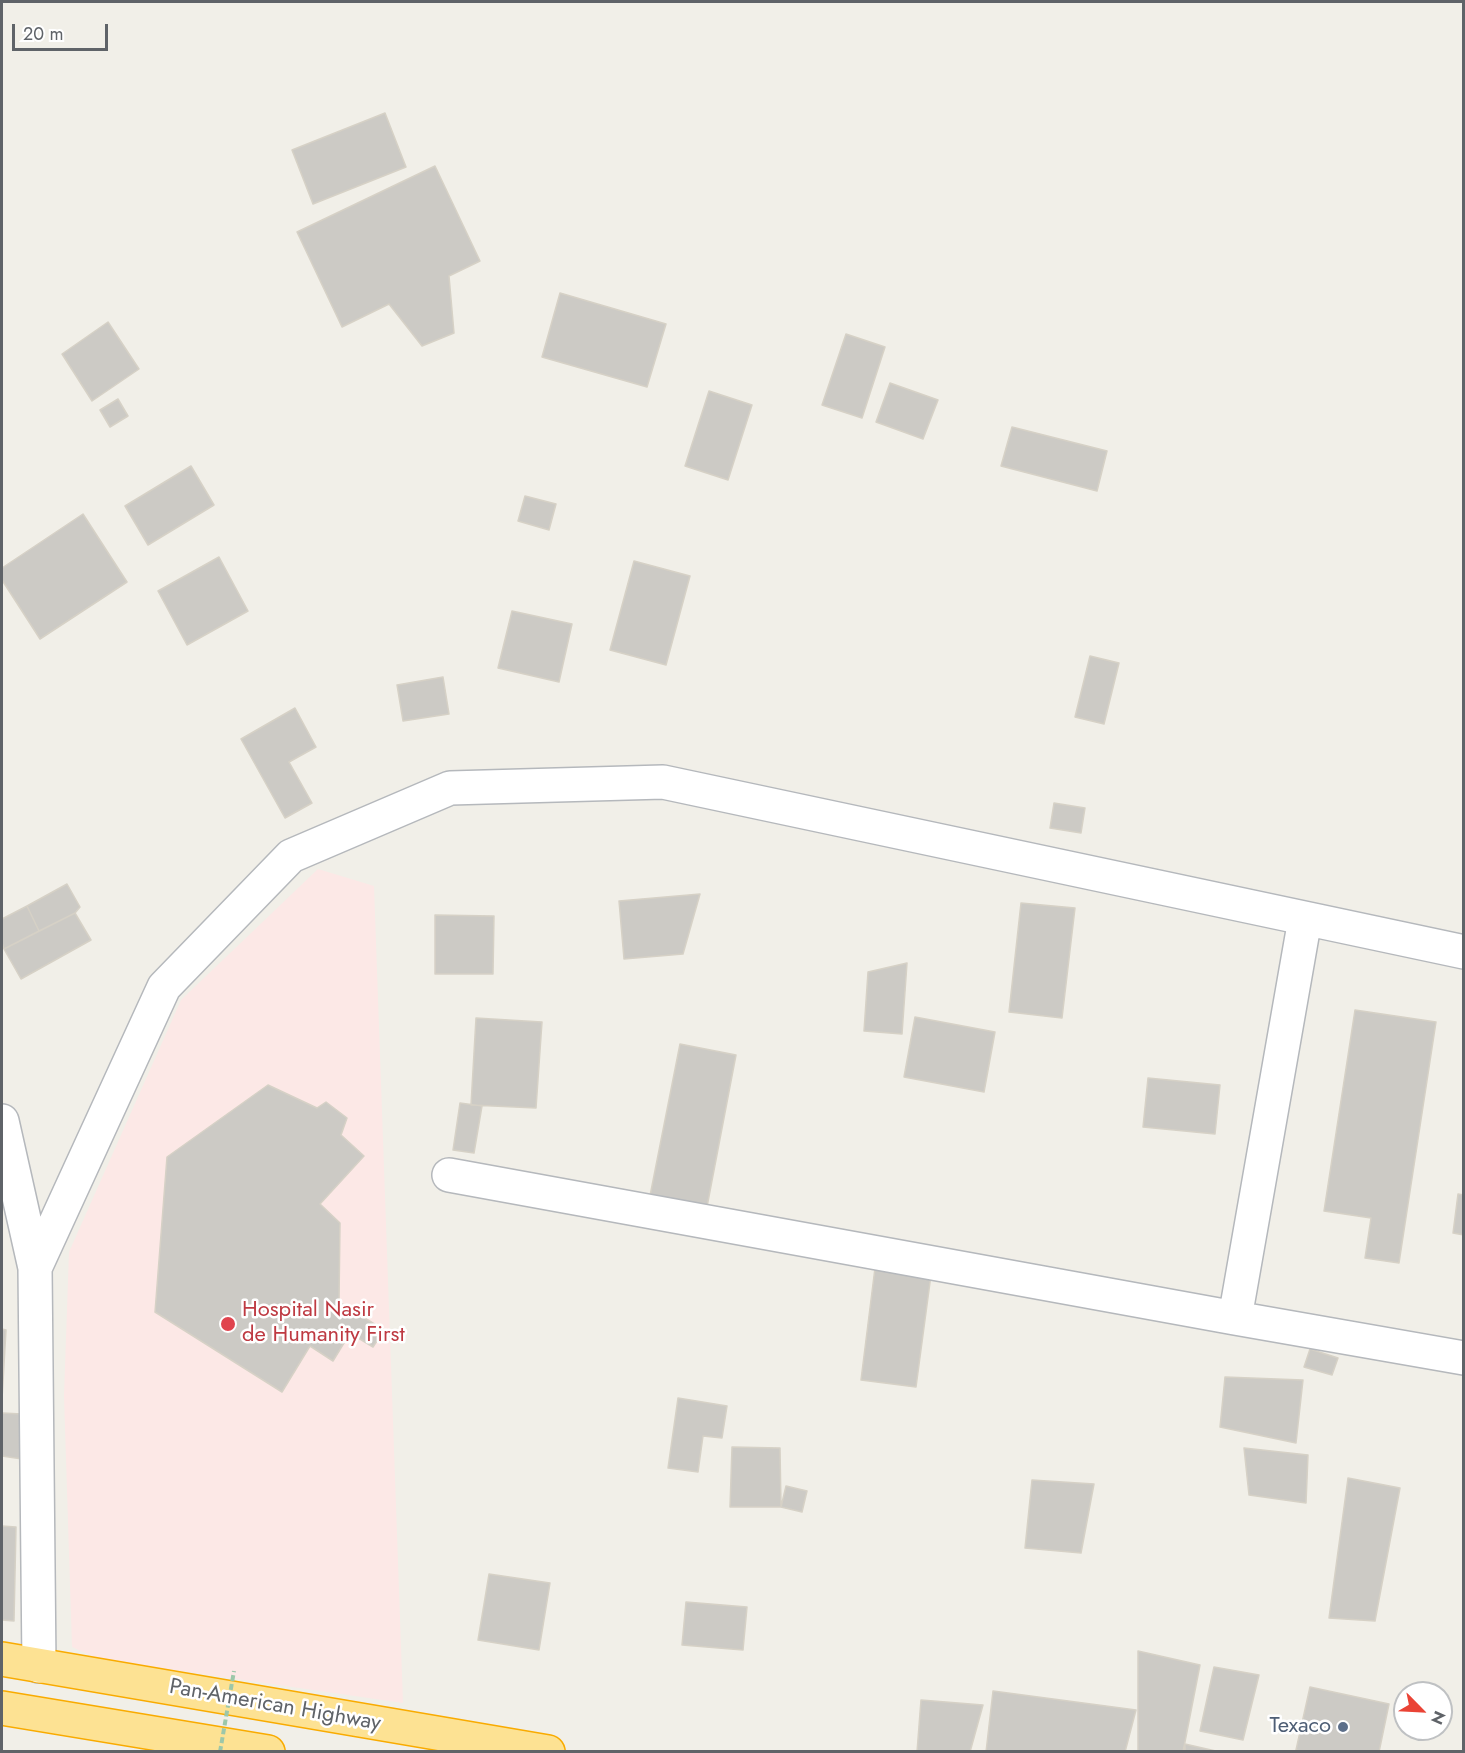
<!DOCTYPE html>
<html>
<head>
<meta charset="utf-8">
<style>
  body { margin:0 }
  #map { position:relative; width:1465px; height:1753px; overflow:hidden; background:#f1efe8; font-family:Jost,sans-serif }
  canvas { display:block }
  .frame { position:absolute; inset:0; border:3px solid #5f6368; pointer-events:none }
  .north { position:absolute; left:1393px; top:1681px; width:60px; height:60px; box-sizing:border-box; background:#fff; border:2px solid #bfc1c3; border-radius:50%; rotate:114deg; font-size:16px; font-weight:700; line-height:24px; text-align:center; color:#5f6368 }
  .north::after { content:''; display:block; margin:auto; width:21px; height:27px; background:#ea4335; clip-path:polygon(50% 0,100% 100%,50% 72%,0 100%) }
  .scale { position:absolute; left:12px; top:24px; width:96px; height:27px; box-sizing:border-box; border:3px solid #5f6368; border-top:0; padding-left:8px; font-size:18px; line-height:21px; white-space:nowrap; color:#5f6368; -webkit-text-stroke:4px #fff; paint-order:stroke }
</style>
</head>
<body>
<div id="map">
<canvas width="1465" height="1753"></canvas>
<div class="frame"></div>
<div class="north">N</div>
<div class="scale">20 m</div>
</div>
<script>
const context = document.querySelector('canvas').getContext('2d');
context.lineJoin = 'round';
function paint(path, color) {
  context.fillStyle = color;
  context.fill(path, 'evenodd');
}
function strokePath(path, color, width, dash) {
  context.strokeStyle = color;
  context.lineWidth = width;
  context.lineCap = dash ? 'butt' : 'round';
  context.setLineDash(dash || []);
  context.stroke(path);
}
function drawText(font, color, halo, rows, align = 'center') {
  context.font = font + ' Jost,sans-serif';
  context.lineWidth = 5;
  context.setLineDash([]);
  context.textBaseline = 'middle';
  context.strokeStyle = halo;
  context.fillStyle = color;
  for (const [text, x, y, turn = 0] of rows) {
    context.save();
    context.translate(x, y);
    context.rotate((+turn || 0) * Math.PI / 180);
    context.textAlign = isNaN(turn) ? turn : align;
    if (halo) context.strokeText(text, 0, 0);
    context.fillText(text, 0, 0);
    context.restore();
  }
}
const medical = new Path2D(`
  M318,869L374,886L403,1703L99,1659L72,1647L64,1396L69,1252L181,1000Z`);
const building = new Path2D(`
  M385,113L406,167L313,204L292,150Z
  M435,166L480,261L449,276L454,333L422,346L389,304L342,327L297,232Z
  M560,293L666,324L647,387L542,357Z
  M108,322L139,369L92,401L62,354Z
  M846,334L885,347L862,418L822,405Z
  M890,383L938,400L923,439L876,422Z
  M709,391L752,405L728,480L685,466Z
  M118,399L128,416L110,427L100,410Z
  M1012,427L1107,451L1097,491L1001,466Z
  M191,466L214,505L148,545L125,506Z
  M525,496L556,504L549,530L518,521Z
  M83,514L127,582L40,639L2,580V568Z
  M219,557L248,611L187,645L158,591Z
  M634,561L690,576L666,665L610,650Z
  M512,611L572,624L559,682L498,668Z
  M1090,656L1119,663L1104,724L1075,717Z
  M443,677L449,714L403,721L397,685Z
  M295,708L316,747L289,762L312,803L285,818L241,739Z
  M1054,803L1085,808L1081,833L1050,828Z
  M67,884L80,907L75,913L39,931L27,906Z
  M700,894L683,954L624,959L619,901Z
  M1021,903L1075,908L1062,1018L1009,1012Z
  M27,906L39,931L4,949L2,943V919Z
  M75,913L91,940L21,979L4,949Z
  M435,915L494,916L493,974H435Z
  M907,963L902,1034L864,1031L868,972Z
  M1355,1010L1436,1022L1399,1263L1365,1258L1371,1218L1324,1211Z
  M915,1017L995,1032L984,1092L904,1077Z
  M476,1018L542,1022L536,1108L471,1105Z
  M680,1044L736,1055L706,1212L649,1201Z
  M1148,1078L1220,1085L1215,1134L1143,1127Z
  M268,1085L317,1108L326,1102L347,1118L341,1135L364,1156L320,1204L340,1223L339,1302L384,1330L373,1347L350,1333L333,1361L310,1346L282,1392L155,1312L167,1157Z
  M460,1103L482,1106L474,1153L453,1150Z
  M1458,1194L1464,1195V1235L1453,1233Z
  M875,1268L931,1275L916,1387L861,1380Z
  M2,1329L6,1330L2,1399Z
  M1310,1349L1338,1358L1332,1375L1304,1367Z
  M1225,1377L1303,1380L1296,1443L1220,1427Z
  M678,1398L727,1406L722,1438L703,1436L698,1472L668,1468Z
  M2,1413L22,1414V1459L2,1456Z
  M732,1447L780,1448L781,1507H730Z
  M1244,1448L1308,1455L1306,1503L1249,1495Z
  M1348,1478L1400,1488L1375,1621L1329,1618Z
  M1032,1480L1094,1484L1081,1553L1025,1548Z
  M786,1486L807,1491L802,1512L781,1507Z
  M2,1526L16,1527L14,1621L2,1620Z
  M489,1574L550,1583L539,1650L478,1640Z
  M686,1602L747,1607L743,1650L682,1645Z
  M1138,1651L1200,1665L1183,1752H1138Z
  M1214,1667L1259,1675L1243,1740L1200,1731Z
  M1310,1687L1389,1704L1379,1752H1304L1296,1750Z
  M993,1691L1136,1710L1125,1752H986Z
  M921,1700L983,1705L970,1752H917Z
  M1185,1744L1220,1752H1185Z`);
const minor = new Path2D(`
  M2,1121L35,1268L39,1666
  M449,1175L1235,1318L1464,1358
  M35,1268L164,987L291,856L450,788L663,782L1464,952
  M1235,1318L1305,919`);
const highway = new Path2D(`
  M2,1659L548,1752
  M2,1708L268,1752`);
const pathBridge = new Path2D(`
  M220,1752L234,1671`);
const markers = [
  [228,1324,8,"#e0444e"],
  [1343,1727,6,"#5c6f8a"]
];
const healthNames = [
  ["Hospital Nasir",242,1311],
  ["de Humanity First",242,1336]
];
const streetNames = [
  ["Pan-American Highway",275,1706,10]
];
const serviceNames = [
  ["Texaco",1331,1727]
];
paint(medical, '#fce8e6');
paint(building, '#cccac5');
strokePath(building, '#d6d1c6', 1.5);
strokePath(minor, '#b5b8bc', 36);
strokePath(highway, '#f9ab00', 36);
strokePath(minor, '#fff', 33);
strokePath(highway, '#fde293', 33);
strokePath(pathBridge, '#9cc7a9', 4, [6, 3]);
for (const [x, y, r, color] of markers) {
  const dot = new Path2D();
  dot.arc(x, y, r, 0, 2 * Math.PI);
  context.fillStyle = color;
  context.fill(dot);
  strokePath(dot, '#fff', 2);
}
drawText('22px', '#be3a42', '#fff', healthNames, 'left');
drawText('22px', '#5f6368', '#fff', streetNames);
drawText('22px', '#4e5e75', '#fff', serviceNames, 'right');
</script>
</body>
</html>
